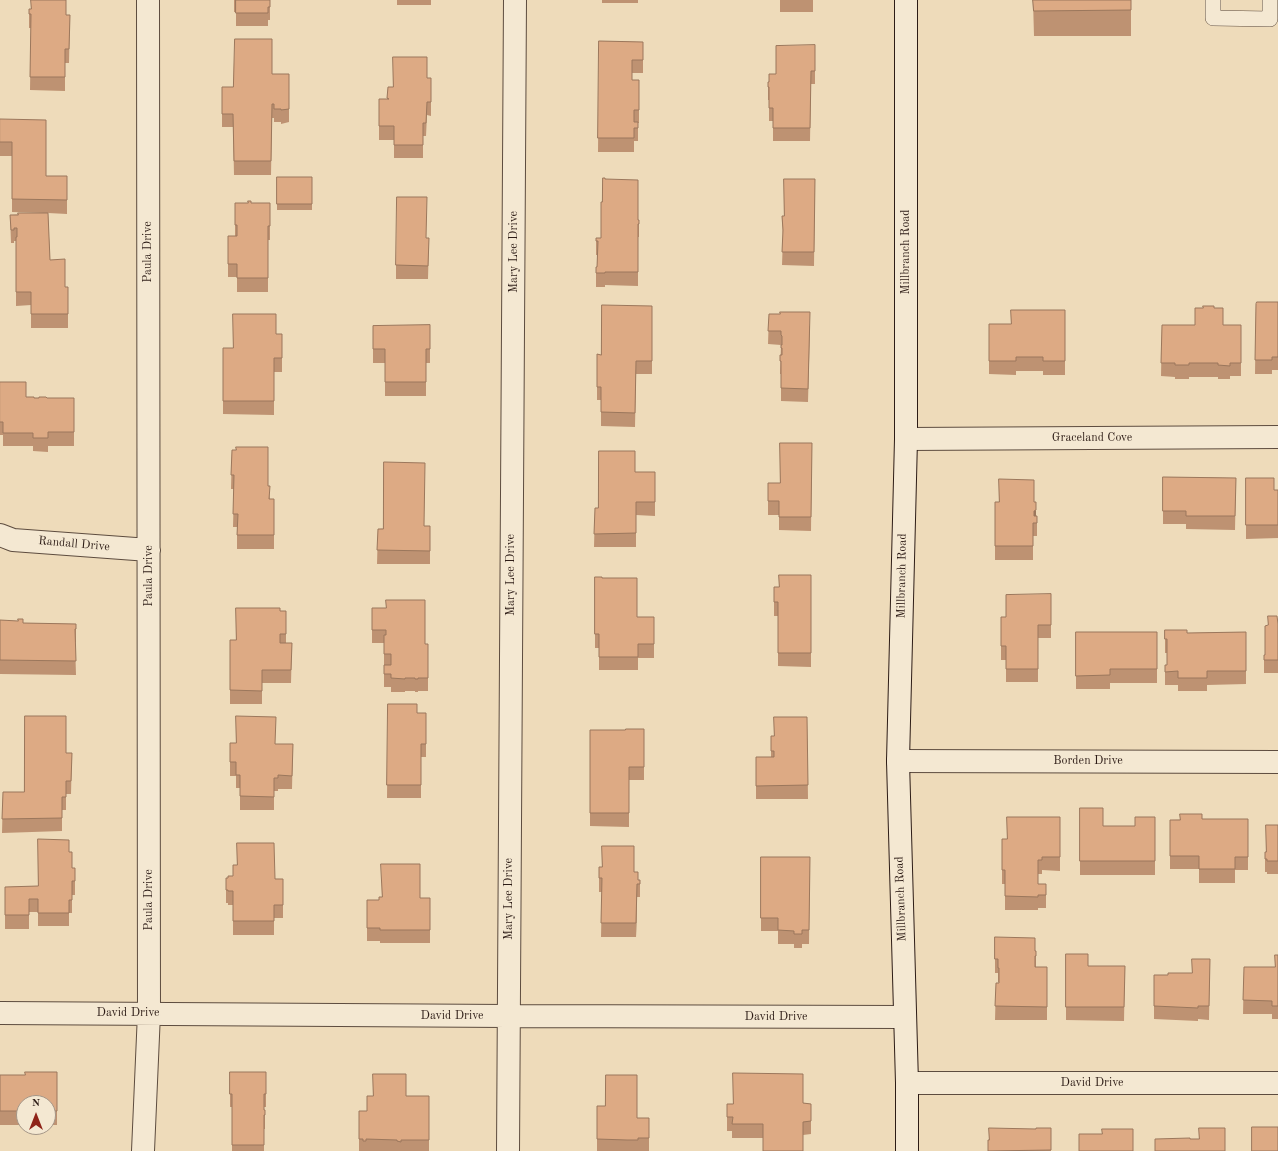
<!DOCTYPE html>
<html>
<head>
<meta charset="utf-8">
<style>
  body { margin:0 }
  #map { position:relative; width:1278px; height:1151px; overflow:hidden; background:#eedbba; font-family:"Old Standard TT",serif }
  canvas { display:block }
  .north { position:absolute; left:16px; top:1095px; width:40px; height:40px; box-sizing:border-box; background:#f4e8d2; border:1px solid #a49687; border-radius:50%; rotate:0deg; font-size:11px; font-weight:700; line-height:16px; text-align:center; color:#2d1c16 }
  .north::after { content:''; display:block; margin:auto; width:14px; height:18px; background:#8f2418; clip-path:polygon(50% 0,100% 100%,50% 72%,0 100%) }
</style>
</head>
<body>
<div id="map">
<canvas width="1278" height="1151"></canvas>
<div class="north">N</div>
</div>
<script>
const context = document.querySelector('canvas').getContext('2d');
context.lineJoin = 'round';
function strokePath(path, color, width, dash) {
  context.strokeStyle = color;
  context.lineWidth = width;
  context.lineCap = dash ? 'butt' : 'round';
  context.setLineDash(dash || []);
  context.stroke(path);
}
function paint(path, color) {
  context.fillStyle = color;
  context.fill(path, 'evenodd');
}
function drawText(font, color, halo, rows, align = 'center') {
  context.font = font + ' "Old Standard TT",serif';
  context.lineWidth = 3;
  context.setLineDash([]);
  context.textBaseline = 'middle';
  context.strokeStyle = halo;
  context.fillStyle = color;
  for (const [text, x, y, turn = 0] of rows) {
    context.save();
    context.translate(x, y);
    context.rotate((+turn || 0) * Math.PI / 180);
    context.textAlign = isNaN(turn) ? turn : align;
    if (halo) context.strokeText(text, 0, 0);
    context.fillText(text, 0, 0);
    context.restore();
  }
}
const service = new Path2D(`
  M1213,0V18L1270,19V0`);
const minor = new Path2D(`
  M906,439L1278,437
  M0,535L13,540L149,550
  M898,761L1278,762
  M0,1013L508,1016L905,1017
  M907,1083H1278
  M143,1151L149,1013L148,0
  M508,1151L515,0`);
const secondary = new Path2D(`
  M906,0V439L898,761L907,1083V1151`);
const wall = new Path2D(`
  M234,0H270V20H268V26H236V12H234Z
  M397,0H431V5H397Z
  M602,0H638V3H602Z
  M780,0H813V12H780Z
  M1033,0H1131V36H1034Z
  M29,9L66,15H70L69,63H65V91L30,90L31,28H29Z
  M599,41L643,42V73H632V80H639V123H638V141H634V152H598Z
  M815,45V84H811L810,141H773V121H769V100H768V82H769L776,74Z
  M272,74H289V122L281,124V122H274V118H272L271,175H234L233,127H222V87H233Z
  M427,78H431V116L427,115L426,136H423V158H394V140H379V99H387L388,87H393Z
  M0,119L46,176H67V214L48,213L50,260L65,287H68V328H31V305L16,306V241H14V243H11L10,215L43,213L12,212V156H0Z
  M277,177H312V210H277Z
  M605,179L638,220H639V237H638V286L605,285V287H596V267H597V255H596V238H601L602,202Z
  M815,179L814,266L782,265L783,237L782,216H784Z
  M235,203H270V240H268V292H237V277H228V236H235Z
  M427,238H429L428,279H396V265Z
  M1278,302V370H1272V374H1255L1256,304Z
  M652,306V374H636L635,427L601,426V400H597V354L601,355Z
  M1214,308L1223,325H1241V376H1230V379H1218V377H1189V379H1175V377L1161,376L1162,325H1195Z
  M1065,310V375H1043V371H1016V375L989,374V324H1011Z
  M769,314L810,326L808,402L781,401V374H780L781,345L768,344Z
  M430,325V363H426V396H385V363H373V326Z
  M282,334V372H274V415L223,414V348H233Z
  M0,382L26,397L34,398H74V446H48V452L33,451V446H3V435H0Z
  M812,443L811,531L779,530V515H768V483H780Z
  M232,450L268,486L270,499H274V549H237V527H233L234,489H231Z
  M635,472H655V516L636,515V547H594L595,508H598Z
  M1163,477L1236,478L1235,530L1186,529V524H1163Z
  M1246,478L1274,490H1278V538L1246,539Z
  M995,502H1034L1036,516H1037V536H1033V560H995Z
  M424,526H430V564H377L378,529Z
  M811,575V667L778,666V616H774V587H779Z
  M595,577L602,578L637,617H654V658H638V670H599V648H595Z
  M1051,594V638H1038V682H1006V660H1001V617H1006Z
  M372,608L425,644H428V691H418V692H415V691H405V692H391V687H384V643H372Z
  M280,611H286V643H292L291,683H262V704H230V640H236Z
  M0,620L23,623L76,624V642H75L76,675L0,674Z
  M1278,624V673H1264V655H1265Z
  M1165,630L1187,633L1246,632V684L1207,685V691H1178V685H1165V665H1167V653H1165Z
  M1076,632H1157V683H1110V689H1076Z
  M388,704L417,713H426V757H421V798H387Z
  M807,717L808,799H756V757H771V736H774Z
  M644,729V780H629V827L590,826V730H625Z
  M275,744H293L292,789H278V791H274V810H240V788H236V776H230V762Z
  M66,753H72L71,794H66V810H62V831L2,833L3,792H24Z
  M1080,808L1103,826H1135L1155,817V875H1080Z
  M1060,817V871L1042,870V874H1038V884H1046V908H1038V910H1005V884H1002V839H1007Z
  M1202,819H1248V870H1235V883H1199V869H1170V820Z
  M1278,825V874H1267V872H1265V852H1266Z
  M69,852L72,868H75V895H72V913H69V926H38V912H29V929H5V887L38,886Z
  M761,857H810L809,944H802V948H794V944H778V931H761Z
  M599,867L634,872L638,880H640V897H637L636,937H601L602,892H599Z
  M226,878L283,879V918H274V935H233V905H228V903H226Z
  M420,898H430V943H380V941H367V900H379Z
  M995,937L1036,951V967H1047V1020H995L996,983H999V982H998V973H995Z
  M1066,954L1088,966H1125L1124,1021L1066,1020Z
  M1278,955V1019H1272V1014H1243L1244,967H1275Z
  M1210,959L1209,1020L1198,1019V1021L1154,1019V975H1168L1192,973Z
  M57,1072V1125H48V1103H24V1125H0V1075H25Z
  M230,1072H266V1107H264V1110H265V1129H264V1151H232V1107H230Z
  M373,1096H429V1151H359V1111H367Z
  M803,1103L811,1104V1134L803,1135L763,1138H732V1131H727V1104Z
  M597,1106L637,1118H649V1151H597Z
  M1051,1128V1151H988Z`);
const shadedWall = new Path2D(`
  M1036,510V523H1034V511Z
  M637,884V897L636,937V923Z`);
const building = new Path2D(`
  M31,0H66V15H70L69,49H65V77H30L31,14H29V9H31Z
  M236,0H270V7H268V13H236Z
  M1033,0H1131V10L1034,11Z
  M235,39H272V74H289V109L281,110V109H274V104H272L271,161H234L233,114H222V87H233Z
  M599,41L643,42V60H632V80H639V110H634V122H638V128H634V138H598Z
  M815,45V71H811L810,128H773V108H769V87H768V82H769V74H776V46Z
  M393,57H427V78H431V102H427L426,123H423V145H394V126H379V99H389L387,98L388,87H393Z
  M0,119L46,120V176H67V200L12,199V142H0Z
  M277,177H312V204H277Z
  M603,178H605V179L638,180V220H639V224H638V272H605V273H596V267H597L598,241H596V238H601V202H602Z
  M784,179H815L814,252H782L783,230L782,216H784Z
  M397,197H427L426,238H429L428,266L396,265Z
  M248,201H251V203H270V226H268V278H237V264H228V236H237V225H235V203H248Z
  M18,213H48L50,260L65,259V287H68V314H31V292H16V237H17V228H14V230H11L10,215H18Z
  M1257,302H1278V357H1272V360H1255L1256,304Z
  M602,305L652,306V361H636L635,413L601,412V387H597V354L601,355Z
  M1203,306H1214V308H1223V325H1241V363H1230V366L1218,365V363H1189V365H1175V363H1161L1162,325H1195V308H1203Z
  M1011,310H1065V361H1043V357H1016V361H989V324H1011Z
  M780,312H810L808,389L781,388V361H780V355H782V348H781V345H782V336L781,335V331H768L769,314H780Z
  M233,314H276V334H282V358H274V401H223V348H233Z
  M430,325V349H426V382H385V349H373V326Z
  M0,382H26V397H34V398H39V397H46L47,398H74V432H48V438H33V433H3V422H0Z
  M780,443H812L811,517H779V501H768V483H780Z
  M236,447H268V486H270L269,499H274V535H237L238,514H233L234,475H231L232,450H236Z
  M599,451H635V472H655V502H636V533L594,534L595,508H598Z
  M384,462L425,463L424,526H430V551L377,550L378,529H383Z
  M1163,477L1236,478L1235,516H1186V511H1163Z
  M1246,478H1274V490H1278V525H1246Z
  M999,479L1034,480V502H1036V510L1034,511V516H1037V523H1033V546H995V502H999Z
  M779,575H811V653H778V602H774V587H779Z
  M595,577H602V578H637V617H654V644H638V657H599V634H595Z
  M1051,594V625H1038V669H1006V646H1001V617H1006V595Z
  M386,600H425V644H428V678H418V679H415V678H405V679L391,678V674H384V665H391V654H384V635H386V630H372V608H386Z
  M236,608H280V611H286V634H280V643H292L291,670H262V691L230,690V640H236Z
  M1268,616H1277L1278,624V660H1264V655H1265V626L1268,625Z
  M18,619H23V623L76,624V629H75L76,661L0,660V620L18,621Z
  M1165,630H1187V633L1246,632V671H1207V678H1178V671L1165,672V665H1167V639H1165Z
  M1076,632H1157V669H1110V675L1076,676Z
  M388,704H417V713H426V744H421V785H387Z
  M25,716H66V753H72L71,781H66V797H62V818L2,819L3,792H24Z
  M236,716L276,717L275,744H293L292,776L278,775V778H274V797L240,796V775H236V762H230V743H236Z
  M774,717H807L808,785L756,786V757H774V751H771V736H774Z
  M626,729H644V767H629V813H590V730H625Z
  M1080,808H1103V826H1135V817H1155V861H1080Z
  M1180,814H1202V819H1248V857H1235V869H1199V856H1170V820H1180Z
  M1007,817H1060V857H1042V860H1038V884H1046V895H1038V897L1005,896V870H1002V839H1007Z
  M1266,825H1278V861H1267V859H1265V852H1266Z
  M38,839L69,840V852H72V868H75V881H72V900H69V913H38V899H29V915H5V887L38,886Z
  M237,843H274L275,879H283V905H274V921H233V891H228V890H226V878H228V876H233V865H237Z
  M602,846H634V872H638V880H640V884H637L636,923H601L602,878H599V867H602Z
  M761,857H810L809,930H802V934H794V931L778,930V918H761Z
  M381,864H420V898H430V930H380V928H367V900H379V897H382Z
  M995,937L1035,938V951H1036V956H1035V967H1047V1007L995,1006L996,983H999V968H998V959H995Z
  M1066,954H1088V966H1125L1124,1007H1066Z
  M1275,955H1278V1006H1272V1001L1243,1000L1244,967H1275Z
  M1192,959H1210L1209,1006H1198V1008L1154,1006V975H1168V973H1192Z
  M25,1072H57V1111H48V1103H24V1111H0V1075H25Z
  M230,1072H266V1094H264V1110H265V1115H264V1145H232V1094H230Z
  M733,1073L803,1074V1103L811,1104V1121L803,1122V1151H763V1124H732L733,1117H727V1104H733Z
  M373,1074H406V1096H429V1140H401V1142L397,1141V1140L366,1139V1141H363V1139H359V1111H367V1096H373Z
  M606,1075H637V1118H649V1138H638V1140H627L597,1139V1106H605Z
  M1252,1127H1278V1151H1252Z
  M989,1128L1036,1129V1128H1051V1150L988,1151V1140H989Z
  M1199,1128H1225V1151H1155V1139L1190,1138V1139H1199Z
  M1102,1129H1133V1151H1079V1134H1102Z`);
const streetNames = [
  ["Paula Drive",148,252,-90],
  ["Mary Lee Drive",514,252,-90],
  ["Millbranch Road",906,252,-90],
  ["Graceland Cove",1092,438],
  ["Randall Drive",74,544,5],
  ["Mary Lee Drive",511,575,-90],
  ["Paula Drive",149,576,-90],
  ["Millbranch Road",902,576,-89],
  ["Borden Drive",1088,761],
  ["Mary Lee Drive",509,899,-90],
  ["Millbranch Road",901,899,-92],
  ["Paula Drive",149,900,-90],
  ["David Drive",128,1013],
  ["David Drive",452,1016],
  ["David Drive",776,1017],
  ["David Drive",1092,1083]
];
strokePath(service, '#5d4c3f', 16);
strokePath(minor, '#5d4c3f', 24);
strokePath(secondary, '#2d1c16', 24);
strokePath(service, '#f4e8d2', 15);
strokePath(minor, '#f4e8d2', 22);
strokePath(secondary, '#f4e8d2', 22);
paint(wall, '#be9272');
paint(shadedWall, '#9b775c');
paint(building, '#ddaa84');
strokePath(building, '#9b775c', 1);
drawText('12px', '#2d1c16', '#f4e8d2', streetNames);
</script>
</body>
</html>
